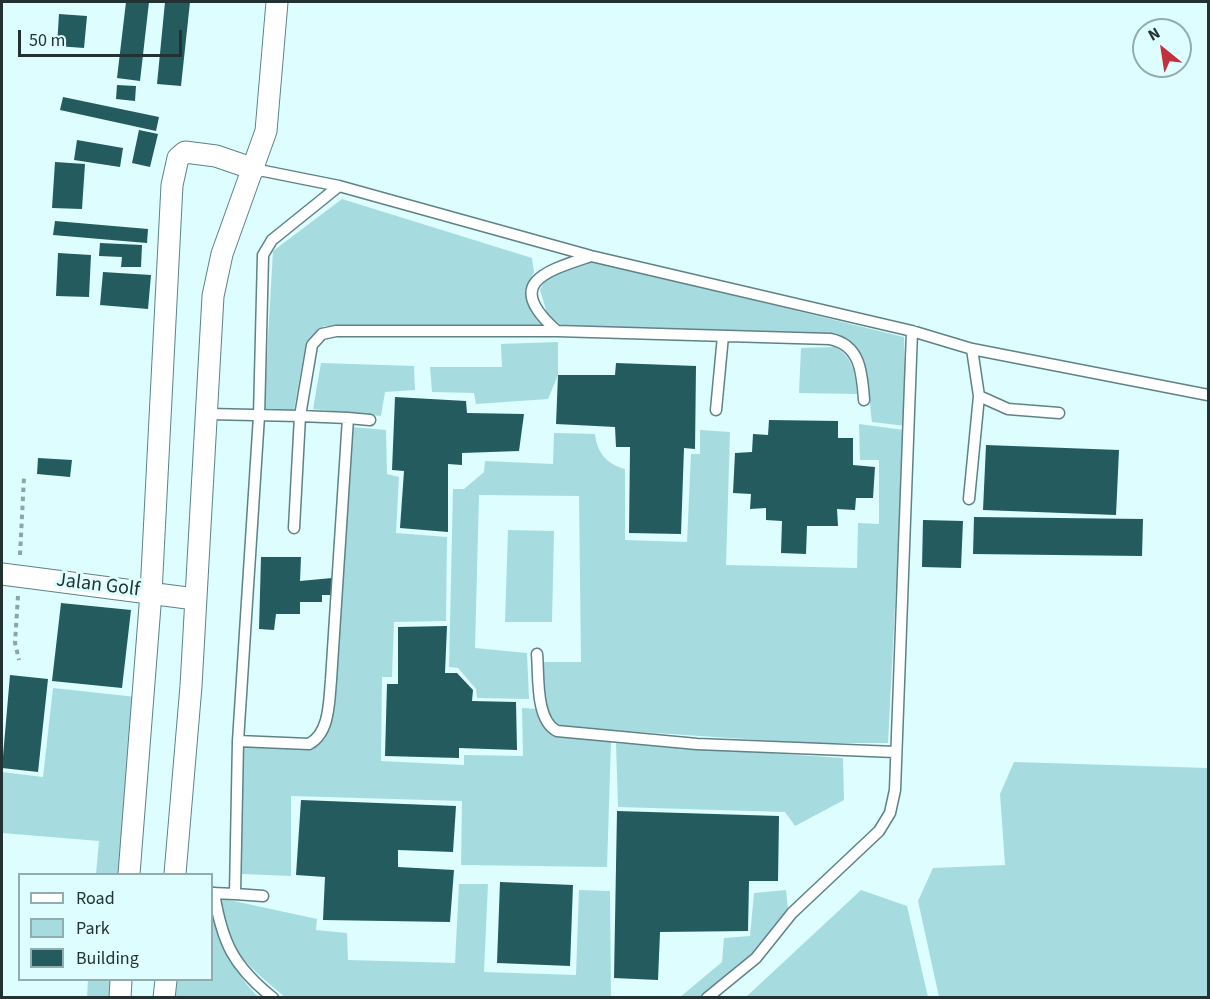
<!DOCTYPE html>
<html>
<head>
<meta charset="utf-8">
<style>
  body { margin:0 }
  #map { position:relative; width:1210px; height:999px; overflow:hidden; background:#defdff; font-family:"Source Sans 3",sans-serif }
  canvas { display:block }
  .frame { position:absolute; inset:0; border:3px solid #223233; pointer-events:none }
  .legend { position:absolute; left:18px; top:873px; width:195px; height:108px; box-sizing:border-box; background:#defdff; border:2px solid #93acad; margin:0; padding:8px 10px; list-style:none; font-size:18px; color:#223233 }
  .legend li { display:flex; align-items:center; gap:12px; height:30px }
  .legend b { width:30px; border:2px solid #93acad }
  .north { position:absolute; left:1132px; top:18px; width:60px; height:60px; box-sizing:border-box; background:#defdff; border:2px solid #93acad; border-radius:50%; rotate:330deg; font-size:16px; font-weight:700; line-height:24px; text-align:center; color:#223233 }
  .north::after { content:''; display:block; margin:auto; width:21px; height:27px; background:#c2323e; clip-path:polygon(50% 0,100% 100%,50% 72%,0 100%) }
  .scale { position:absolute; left:18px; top:30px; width:164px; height:27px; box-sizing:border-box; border:3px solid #223233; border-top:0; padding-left:8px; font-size:18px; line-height:21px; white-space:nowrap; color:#223233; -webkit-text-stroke:4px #defdff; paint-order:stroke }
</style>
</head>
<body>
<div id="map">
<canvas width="1210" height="999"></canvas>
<div class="frame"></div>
<ul class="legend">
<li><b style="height:8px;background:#fff"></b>Road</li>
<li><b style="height:16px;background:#a6dce0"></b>Park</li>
<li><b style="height:16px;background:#235b5e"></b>Building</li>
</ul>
<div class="north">N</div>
<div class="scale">50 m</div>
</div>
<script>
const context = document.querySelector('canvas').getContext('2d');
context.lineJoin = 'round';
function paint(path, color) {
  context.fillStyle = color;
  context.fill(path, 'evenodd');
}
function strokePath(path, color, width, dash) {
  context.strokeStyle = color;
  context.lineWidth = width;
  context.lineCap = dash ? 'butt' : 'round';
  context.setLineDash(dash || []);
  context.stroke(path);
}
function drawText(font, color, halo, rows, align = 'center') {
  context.font = font + ' "Source Sans 3",sans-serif';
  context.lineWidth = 6;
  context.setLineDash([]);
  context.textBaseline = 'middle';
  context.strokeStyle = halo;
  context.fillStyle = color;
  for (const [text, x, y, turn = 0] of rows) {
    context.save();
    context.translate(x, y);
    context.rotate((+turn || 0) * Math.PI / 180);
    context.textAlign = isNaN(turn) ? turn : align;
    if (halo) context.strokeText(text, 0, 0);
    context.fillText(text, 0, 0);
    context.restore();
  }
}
const green = new Path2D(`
  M342,199L532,258L534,272L525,291L531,312L542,326H324L306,342L294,410H264L273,251Z
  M592,261L904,337L906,426L872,422C868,391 870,347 835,336L561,325L547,313L540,290L546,278Z
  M558,342V375L548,399L476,404L474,393L432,392L430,367H502L501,344Z
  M835,347C854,358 855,373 857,394L799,393L801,348Z
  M321,363L414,366L415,390L385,392L381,416L313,409Z
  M859,424L904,430L888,743H805L564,727L553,721L546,713L543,662H581L579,496L479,495L475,648L527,653L529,699L477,698L476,689L458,668L449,667L453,489H464L484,472L485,461L553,464L554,433L595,434C597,452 606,464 625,469V540L687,542L691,454H700V430L730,432L726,565L857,568L858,523L879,524V460H860Z
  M352,427L386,430L387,474L399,477L396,533L447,537L446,621L394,622L392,677H382L381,761L464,765V755L523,756L522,708L538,709L545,728L552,735L611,742L607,867L461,865L462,801L291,796V876L242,874V745L308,750L325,739L331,721Z
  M508,530L554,531L552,622H505Z
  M53,688L136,697L123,874H96L99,841L2,833V772L43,777Z
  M616,743L843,758L844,800L795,826L785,812L618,807Z
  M1014,762L1208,768V997H939L918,901L933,868L1005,865L1000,794Z
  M459,884H488L484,972L576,975L579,890L610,891L611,997H285C245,963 229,953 220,898L317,919L316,930L347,933L348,960L455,963Z
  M786,890L788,909L753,957L702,997L679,998L722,962L724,938L750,936L754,893Z
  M861,890L907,906L928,997H746Z
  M212,907C217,947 232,968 258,997L173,998L174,980H212Z
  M88,980H116L114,997L87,998Z`);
const building = new Path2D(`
  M126,2H149L140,81L117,78Z
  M165,2H190L181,86L157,84Z
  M59,14L87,16L84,48L57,46Z
  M117,85L136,86L135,101L116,99Z
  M63,97L159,117L156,131L60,110Z
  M139,130L158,134L150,167L132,163Z
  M77,140L123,148L120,167L74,160Z
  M55,162L85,164L82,209L52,208Z
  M55,221L148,229L147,243L53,235Z
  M100,243L142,245L141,267H121L122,257L99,256Z
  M58,253L91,255L89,297L56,296Z
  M103,272L151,275L148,309L100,305Z
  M616,363L696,366L695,449L684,448L681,534L629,533L630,447H616L615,427L556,424L558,375H615Z
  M395,397L466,401L467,413L524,414L519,451L462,453V465L448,464V532L400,528L404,471L392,470Z
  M769,420L838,421V438H853V465L875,467L873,498H856L855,510L837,509L838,526H807L806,554L781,553L782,521L766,520V508L750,509L751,494L733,493L735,453L752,452L753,434L768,435Z
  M986,445L1119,450L1116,515L983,510Z
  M38,458L72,460L70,477L37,474Z
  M974,517L1143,519L1142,556L973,554Z
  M923,520L963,521L961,568L922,567Z
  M261,557H301L300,581L332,578V595H322V602H300V614H276L274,630L259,629Z
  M61,603L131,610L122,688L52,681Z
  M447,626L445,673H457L473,690L472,701L516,702L517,750L459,748V758L385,756L387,684H398V627Z
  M10,675L48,679L38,772L2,768Z
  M301,800L456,806L453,852L398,850V867L454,870L450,922L323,920L325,877L296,875Z
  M617,811L779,816L778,881H749L748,931L660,932L658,980L614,978Z
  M500,882L573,885L570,966L497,963Z`);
const path = new Path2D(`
  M20,555L24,477
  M18,596L15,643L19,660`);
const lane = new Path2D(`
  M254,169L339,186L591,256L912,331L972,349L1208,395
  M557,331C502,283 546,271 591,256
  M972,349L979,396L1008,409L1059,413
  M716,410L723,336
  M208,414L300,416L312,345L322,334L336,331H557L830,339C861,345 862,374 864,400
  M348,418L370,420
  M969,499L979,396
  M537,654C539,675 535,720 557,731L697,744L895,752
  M238,741L309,744C330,733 329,701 331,680L348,418L300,416L294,528
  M212,893L235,894L238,741L259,416L263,255L272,240L339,186
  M214,893C222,942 233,966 273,998
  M235,894L263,896
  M707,998L756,958L792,913L879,831L890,813L895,790L912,331`);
const street = new Path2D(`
  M2,574L195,599
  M129,874L151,593L172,185L178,158L185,152L216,156L254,169
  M175,874L191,686L213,296L222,254L266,131L277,2
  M120,998L121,980
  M164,998L166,980`);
const streetNames = [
  ["Jalan Golf",98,586,7]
];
paint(green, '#a6dce0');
paint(building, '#235b5e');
strokePath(lane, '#5e8285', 13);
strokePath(street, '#5e8285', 23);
strokePath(path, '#8ca5a6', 4, [4.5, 4.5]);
strokePath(lane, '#fff', 10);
strokePath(street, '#fff', 21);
drawText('20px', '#223233', '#defdff', streetNames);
</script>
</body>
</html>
